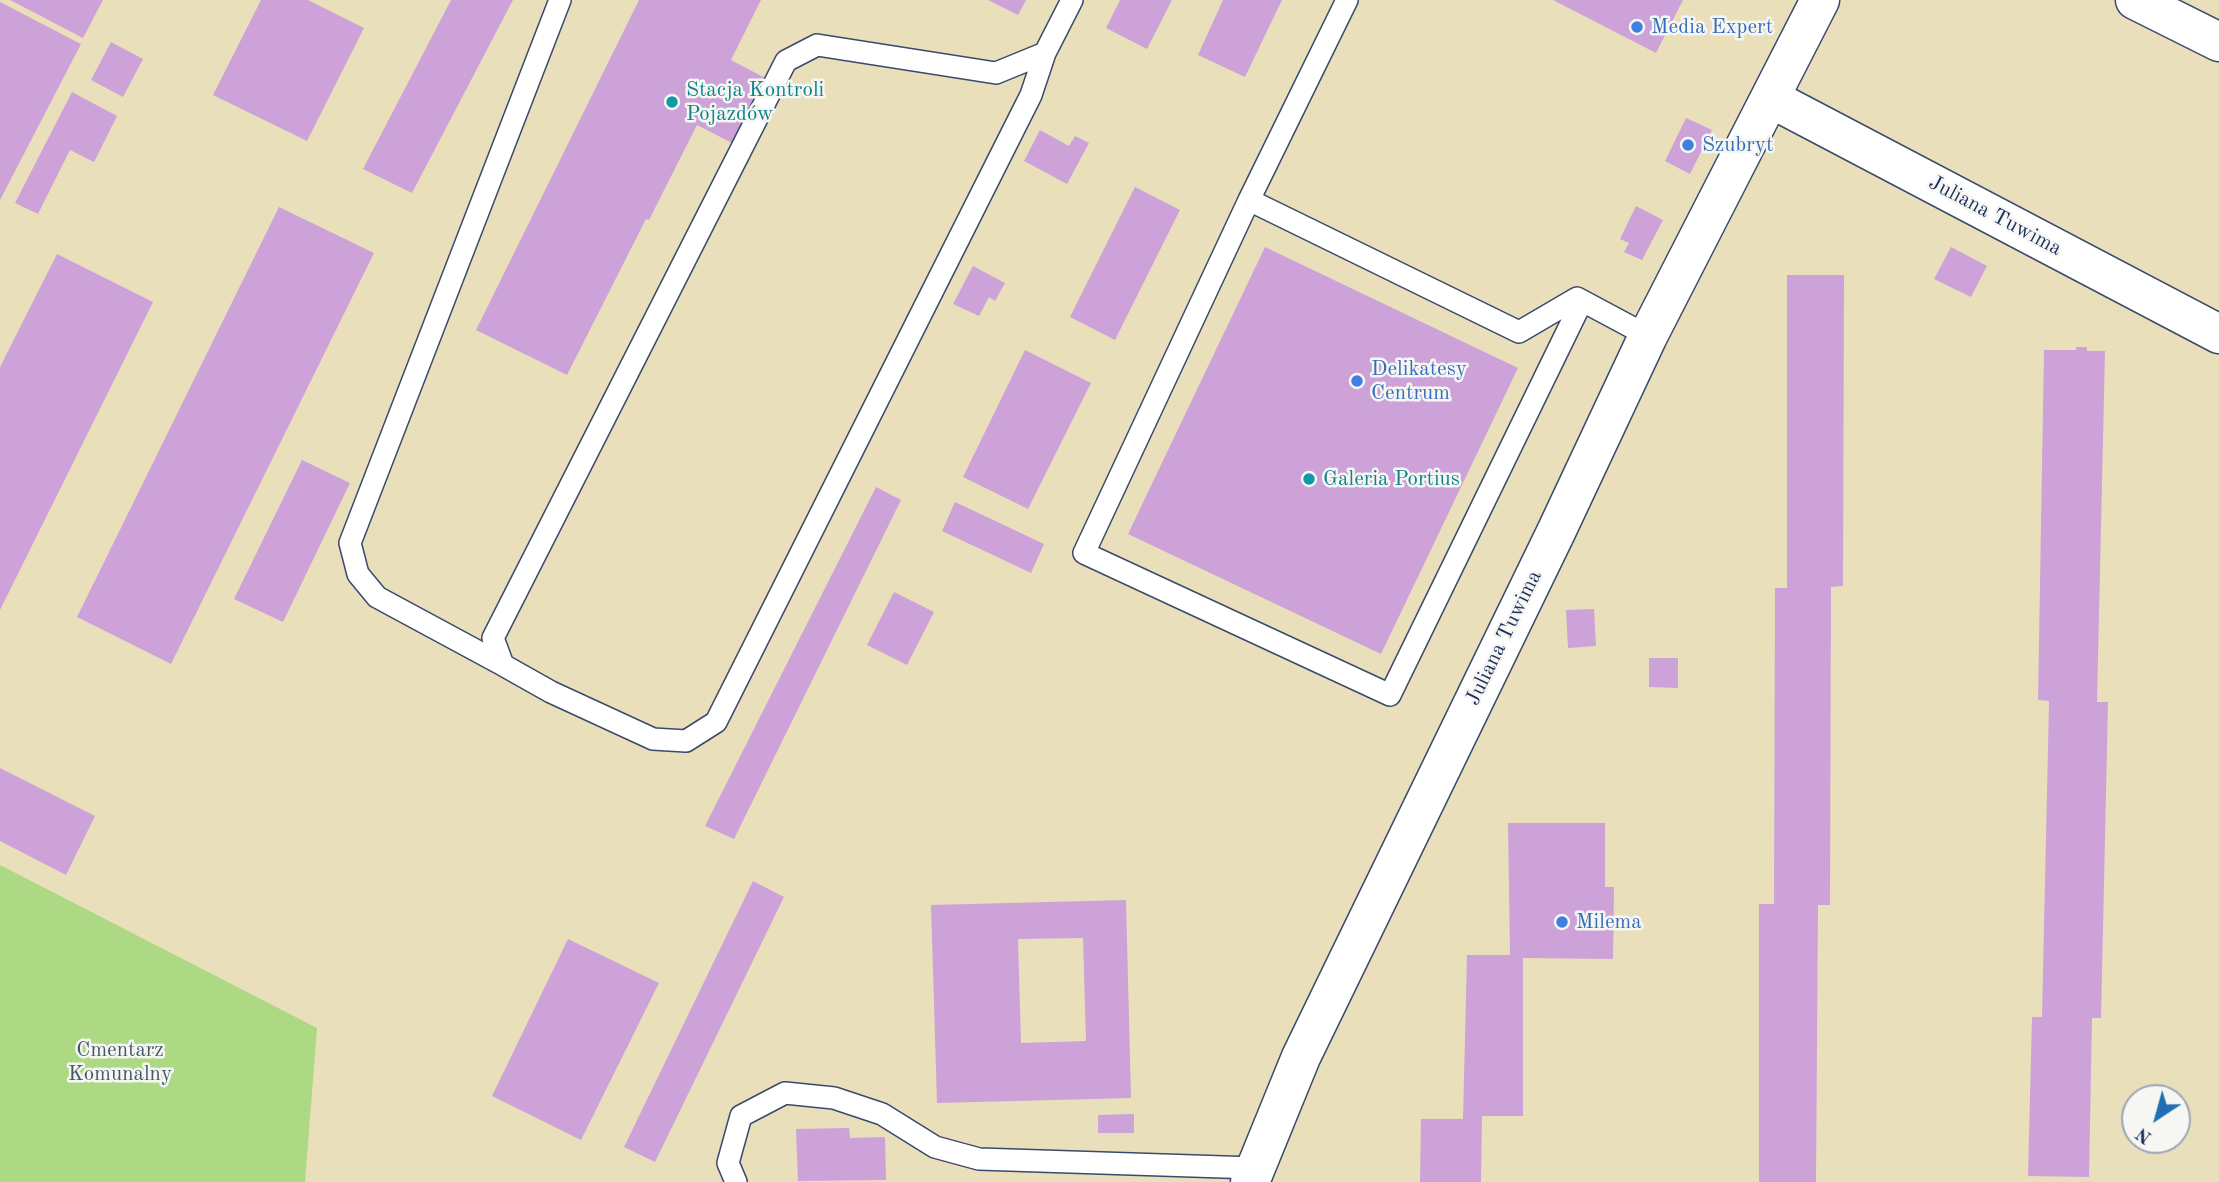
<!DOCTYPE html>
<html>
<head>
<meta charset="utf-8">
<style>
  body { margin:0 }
  #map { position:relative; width:2219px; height:1182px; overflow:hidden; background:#eadfbb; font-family:"Old Standard TT",serif }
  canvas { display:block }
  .north { position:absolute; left:2121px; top:1084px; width:70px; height:70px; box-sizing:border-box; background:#f6f6f2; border:2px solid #9ea6b7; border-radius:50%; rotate:216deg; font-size:19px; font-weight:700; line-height:28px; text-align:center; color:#1b2f5e }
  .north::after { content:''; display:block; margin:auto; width:24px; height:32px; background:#1f6fb2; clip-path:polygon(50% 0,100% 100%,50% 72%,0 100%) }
</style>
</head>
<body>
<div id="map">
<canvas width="2219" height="1182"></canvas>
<div class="north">N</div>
</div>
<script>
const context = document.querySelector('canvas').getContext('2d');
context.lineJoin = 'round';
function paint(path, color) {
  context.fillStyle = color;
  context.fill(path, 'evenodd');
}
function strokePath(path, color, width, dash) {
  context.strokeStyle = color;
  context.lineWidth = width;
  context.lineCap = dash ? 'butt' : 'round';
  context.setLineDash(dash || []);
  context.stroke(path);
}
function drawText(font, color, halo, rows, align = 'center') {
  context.font = font + ' "Old Standard TT",serif';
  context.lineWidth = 5;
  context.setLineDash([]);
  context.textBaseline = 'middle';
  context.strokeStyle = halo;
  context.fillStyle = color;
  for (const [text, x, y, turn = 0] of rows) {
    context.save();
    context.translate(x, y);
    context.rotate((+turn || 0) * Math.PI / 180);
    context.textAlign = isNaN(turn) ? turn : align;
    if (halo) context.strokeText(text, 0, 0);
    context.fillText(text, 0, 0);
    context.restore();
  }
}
const green = new Path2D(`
  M0,865L317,1028L305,1182H0Z`);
const building = new Path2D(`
  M10,0H103L83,38Z
  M261,0H308L364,28L307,141L213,95Z
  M451,0H513L412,193L363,169Z
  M639,0H761L731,60L767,79L734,144L697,125L649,220L646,219L567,375L476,330Z
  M988,0H1026L1018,15Z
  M1120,0H1172L1147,49L1106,28Z
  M1223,0H1282L1245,77L1198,55Z
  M1553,0H1683L1656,53Z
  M0,2L81,44L0,200Z
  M111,42L143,59L123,97L91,80Z
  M72,92L117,116L94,162L70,150L38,214L15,203Z
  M1686,118L1712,130L1690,174L1665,161Z
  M1040,130L1069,146L1075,136L1089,143L1067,184L1024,161Z
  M1135,187L1180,210L1115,340L1070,317Z
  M1636,206L1663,220L1642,260L1624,252L1629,243L1620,239Z
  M279,207L374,253L171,664L77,617Z
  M1265,247L1518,368L1381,654L1128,534Z
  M1951,247L1987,266L1971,297L1934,279Z
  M57,254L153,302L0,610V367Z
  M973,266L1005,283L995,301L989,297L979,316L953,304Z
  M1787,275H1844L1843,586L1831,587L1830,905H1818L1816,1182H1759V904H1774L1775,588H1787Z
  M2076,347H2087V351H2105L2097,702H2108L2101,1018H2092L2089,1177L2028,1176L2032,1017H2042L2049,701L2038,700L2044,350H2076Z
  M1025,350L1091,383L1028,509L963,477Z
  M302,460L350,483L283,622L234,599Z
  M876,487L901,500L734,839L705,826Z
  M955,502L1044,544L1031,573L942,531Z
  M894,592L934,612L907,665L867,645Z
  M1594,609L1596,646L1568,648L1566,610Z
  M1649,658H1678V688L1649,687Z
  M0,768L95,816L66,875L0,841Z
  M1508,823H1605V887H1614L1613,959L1523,958V1116H1482L1481,1182H1420L1421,1119H1463L1467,955H1510Z
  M753,881L784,897L655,1162L624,1147Z
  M1126,900L1131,1098L937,1103L931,905ZM1083,938L1086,1041L1021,1043L1018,939Z
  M568,939L659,983L581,1140L492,1096Z
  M1134,1114V1133H1098V1115Z
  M849,1128L850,1138L885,1137L886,1180L798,1181L796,1129Z`);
const service = new Path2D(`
  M1347,0L1249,200L1519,332L1577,298L1648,336
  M1045,53L996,73L817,45L786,61L493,638L503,665L551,692L653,739L686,741L716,722L1031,95L1045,53L1072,0
  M1249,200L1084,553L1390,695L1582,301
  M503,665L377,597L358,574L350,543L560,0
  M736,1182L728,1163L741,1116L785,1093L834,1098L882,1114L935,1147L979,1159L1254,1168`);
const minor = new Path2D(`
  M1770,98L2219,334
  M1250,1182L1301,1057L1556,532L1648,336L1820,0`);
const tertiary = new Path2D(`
  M2135,0L2219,42`);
const markers = [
  [1637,27,7,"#3f7fe0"],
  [672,102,7,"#0f9aa8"],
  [1688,145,7,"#3f7fe0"],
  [1357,381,7,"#3f7fe0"],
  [1309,479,7,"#0f9aa8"],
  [1562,922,7,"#3f7fe0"]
];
const shopNames = [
  ["Media Expert",1651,27],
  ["Szubryt",1702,145],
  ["Delikatesy",1371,369],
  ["Centrum",1371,393],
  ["Milema",1576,922]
];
const cultureNames = [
  ["Stacja Kontroli",686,90],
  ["Pojazdów",686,114],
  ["Galeria Portius",1323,479]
];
const streetNames = [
  ["Juliana Tuwima",1995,216,28],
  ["Juliana Tuwima",1504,638,-64]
];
const parkNames = [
  ["Cmentarz",120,1050],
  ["Komunalny",120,1074]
];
paint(green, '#add884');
paint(building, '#cca2d9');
strokePath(service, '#3a496c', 24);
strokePath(minor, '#3a496c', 41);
strokePath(tertiary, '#3a496c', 41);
strokePath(service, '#fff', 21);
strokePath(minor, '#fff', 38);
strokePath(tertiary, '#fff', 38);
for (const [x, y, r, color] of markers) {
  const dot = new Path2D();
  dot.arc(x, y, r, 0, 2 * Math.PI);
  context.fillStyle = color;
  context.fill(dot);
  strokePath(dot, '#f6f6f2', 2.5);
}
drawText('21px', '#366cbe', '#f6f6f2', shopNames, 'left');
drawText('21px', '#0d838f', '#f6f6f2', cultureNames, 'left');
drawText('21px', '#1b2f5e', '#f6f6f2', streetNames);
drawText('21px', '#405968', '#f6f6f2', parkNames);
</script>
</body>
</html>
